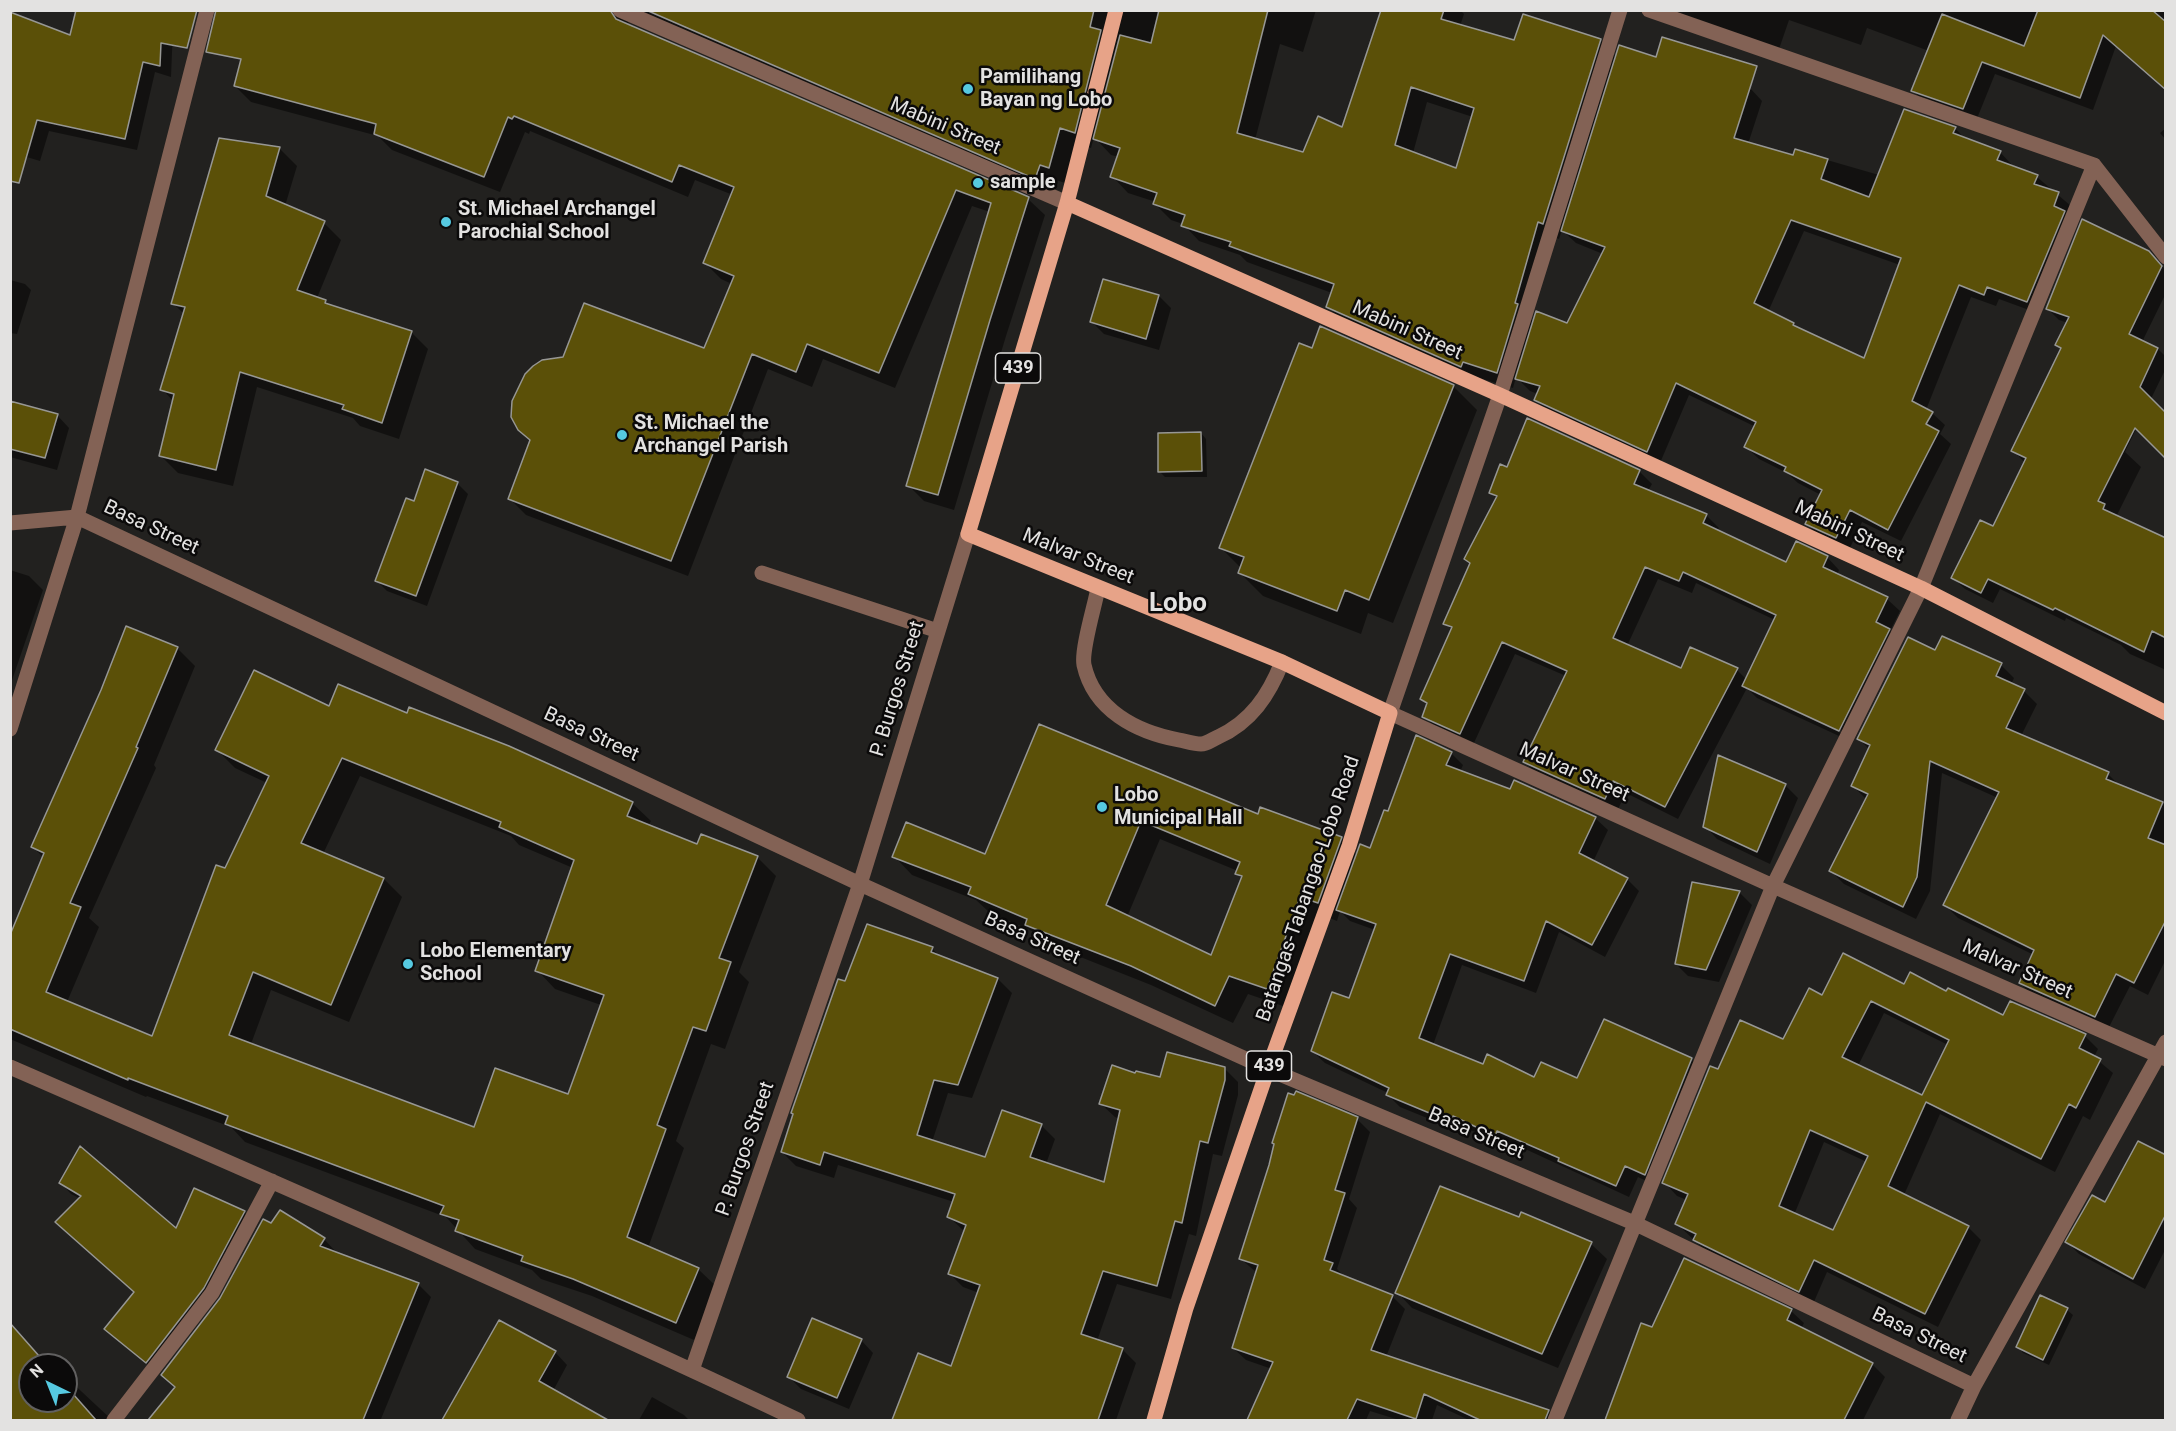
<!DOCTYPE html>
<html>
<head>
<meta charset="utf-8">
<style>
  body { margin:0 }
  #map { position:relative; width:2176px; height:1431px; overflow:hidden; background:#22211f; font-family:Roboto,sans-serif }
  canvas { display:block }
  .frame { position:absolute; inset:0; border:12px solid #e3e2e1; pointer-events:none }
  .north { position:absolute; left:18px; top:1353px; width:60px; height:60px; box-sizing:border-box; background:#0b0a0a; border:2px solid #616060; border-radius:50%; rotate:317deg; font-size:16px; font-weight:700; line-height:24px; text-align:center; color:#e3e2e1 }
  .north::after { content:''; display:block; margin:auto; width:21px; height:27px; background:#56c9e0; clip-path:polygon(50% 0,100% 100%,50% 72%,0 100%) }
</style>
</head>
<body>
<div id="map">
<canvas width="2176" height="1431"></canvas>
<div class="frame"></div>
<div class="north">N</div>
</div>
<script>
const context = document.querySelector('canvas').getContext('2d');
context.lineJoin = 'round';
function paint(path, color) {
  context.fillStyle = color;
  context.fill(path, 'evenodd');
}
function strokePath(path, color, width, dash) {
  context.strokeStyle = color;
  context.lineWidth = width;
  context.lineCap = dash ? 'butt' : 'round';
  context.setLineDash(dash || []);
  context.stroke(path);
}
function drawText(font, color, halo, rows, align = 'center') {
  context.font = font + ' Roboto,sans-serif';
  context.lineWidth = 5;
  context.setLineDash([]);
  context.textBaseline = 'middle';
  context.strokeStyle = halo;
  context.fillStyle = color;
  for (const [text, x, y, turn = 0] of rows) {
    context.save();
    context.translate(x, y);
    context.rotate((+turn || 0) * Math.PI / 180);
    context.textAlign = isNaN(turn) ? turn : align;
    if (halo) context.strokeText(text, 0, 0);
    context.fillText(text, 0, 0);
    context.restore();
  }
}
const shadow = new Path2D(`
  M257,10H1316L1303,52L1280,44L1255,140L1304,154L1343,129L1383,10H1460L1464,14L1460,26L1482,120L1427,102L1413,153L1457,170L1600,40L1617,58L1750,88L1762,101L1748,144L1795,157L1796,151L1879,175L1955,128L1966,140L2000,152L2012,165L2011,167L2037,177L2071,206L2040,314L1999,299L1996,306L1971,297L1926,410L1932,413L1945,425L1940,434L1951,444L1901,541L1862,522L1849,550L1819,536L1807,524L1821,495L1798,483L1787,473L1759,459L1746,447L1756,427L1689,395L1660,463L1548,412L1536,400L1538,394L1530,391L1516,377L1513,388L1479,378L1344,323L1328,307L1332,293L1247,262L1240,255L1199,241L1183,224L1171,220L1155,204L1156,202L1128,193L1112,176L1119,157L1111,155L1094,137L1091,148L1077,143L1065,183L1056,180L1051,194L631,18L627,25L1028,199L1045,215L1006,336L954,510L924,501L908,485L990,212L972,206L895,388L823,359L812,387L768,369L688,576L526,515L509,498L705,350L732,284L721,279L705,263L733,195L695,180L688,197L530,131L529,134L525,132L500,192L392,150L378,136L251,102L235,86ZM1562,230L1576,243L1603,254L1567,324L1534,323L1531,319L1554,237L1559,239ZM1804,231L1900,265L1865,360L1799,329L1793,324L1768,312Z
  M1659,10H2166V90L2116,46L2093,110L1995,74L1976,121L1926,103L1913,91L1929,51L1867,28L1861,45L1789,20L1778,52Z
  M173,28L171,77L155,72L137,150L49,131L40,161L10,152L71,37Z
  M2166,128V140L2160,133Z
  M220,139L280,149L297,166L285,206L324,223L341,240L317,298L325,301L330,306L411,332L428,349L399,439L360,426L353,418L257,387L233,486L178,473L161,456L174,402L162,389L184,314L173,303Z
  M2161,265L2166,270V293L2142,342L2158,349L2166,357V368L2125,452L2141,467L2116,517L2166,540V670L2130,654L2121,645L2066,618L2065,621L2000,589L1993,603L1965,589L1953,578L1994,528L2025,463L2013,450L2062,349L2057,345L2068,323L2059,320L2047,308Z
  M10,280L25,284L31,290L17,334L10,333Z
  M1159,296L1171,308L1159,350L1104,334L1092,322Z
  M1313,350L1453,386L1477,410L1393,623L1368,613L1361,634L1263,596L1240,573L1241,568L1221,548Z
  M10,402L57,415L69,428L57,470L10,457Z
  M1201,433L1206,439L1207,477H1165L1159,471Z
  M1508,469L1639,471L1652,484L1648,491L1706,515L1719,528L1717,531L1786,564L1827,557L1839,570L1837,575L1887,599L1900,611L1890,631L1902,642L1852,742L1757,698L1747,688L1678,819L1626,793L1617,811L1537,774L1525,762L1566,676L1515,654L1473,745L1437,729L1424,716L1428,706L1421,699L1452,630L1445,623L1471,565L1466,559L1497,499L1491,493ZM1658,579L1692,593L1696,583L1775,620L1747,680L1737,670H1682L1627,646ZM1757,691L1847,733L1845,735L1757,694Z
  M457,483L468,494L427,606L387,591L377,581L415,503Z
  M10,570L29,576L43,590L10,686Z
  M177,648L195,666L154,765L156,768L89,918L99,927L67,1002L153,1038L226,870L267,783L235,768L217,750L330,708L632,803L651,821L648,826L698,846L757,857L776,876L739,972L749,982L725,1049L711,1044L676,1141L684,1148L648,1248L698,1269L717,1287L694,1340L592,1296L541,1279L532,1270L475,1249L446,1217L245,1142L231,1127L147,1096L146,1097L10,1039V939L44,858L33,847ZM360,776L511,836L519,845L573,868L537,970L555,989L601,1005L569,1096L475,1129L251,1044L271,990L349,1022L402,897L384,879L323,854Z
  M1936,652L2001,665L2014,678L2011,685L2024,691L2037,704L2021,736L2108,774L2121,787L2166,805V959L2148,995L2130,986L2108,1029L2033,996L2020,983L2034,955L1958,918L1945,905L1998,798L1942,773L1930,891L1916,919L1844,884L1831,871L1867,800L1853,786L1870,750L1859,739Z
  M1040,725L1258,816L1341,838L1357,855L1371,849L1389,813L1451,753L1463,765L1460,772L1511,791L1515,782L1595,818L1608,830L1593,862L1627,879L1639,891L1605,957L1559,932L1536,993L1462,965L1433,1045L1484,1065L1535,1079L1578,1080L1691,1059L1704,1072L1657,1186L1638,1177L1629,1197L1510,1142L1508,1147L1466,1128L1464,1133L1400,1107L1388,1095V1093L1325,1063L1312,1051L1350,1000L1375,930L1350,921L1340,911L1337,921L1319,914L1286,1007L1248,994L1233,1023L1151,985L1045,943L1032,931L989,912L976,900L912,875L894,856H986ZM1160,839L1238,871L1237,873L1242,879L1212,957L1127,917Z
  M1719,757L1786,786L1798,798L1770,864L1717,839L1705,826Z
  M1693,884L1740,893L1752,905L1719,982L1688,976L1676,964Z
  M932,948L941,958L998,979L1012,993L972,1098L948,1093L932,1142L986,1159L1041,1125L1055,1139L1046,1164L1105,1184L1119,1119L1115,1117L1101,1104L1137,1075L1161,1079L1224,1068L1238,1082V1095L1222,1156L1213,1154L1196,1236L1189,1234L1171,1299L1117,1284L1097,1341L1122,1349L1136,1363L1116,1420H894L918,1355L952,1368L979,1293L963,1287L949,1273L965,1232L949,1217L954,1202L838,1165L834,1178L796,1166L782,1152L846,983Z
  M1905,986L1947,993L2004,1017L2011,1003L2085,1036L2098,1049L2094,1057L2113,1073L2090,1120L2083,1116L2055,1172L1940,1114L1904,1195L1968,1227L1981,1240L1938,1327L1827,1272L1813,1304L1708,1253L1677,1224L1687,1200L1677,1196L1664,1182L1719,1071L1783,1041L1823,997ZM1884,1013L1948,1045L1923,1097L1858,1066ZM1824,1142L1867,1162L1833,1231L1794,1215Z
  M1357,1119L1370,1132L1349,1199L1357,1208L1337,1269L1345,1277L1392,1296L1405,1309L1386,1357L1548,1411L1557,1420H1469L1437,1405L1432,1420H1399L1370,1411L1366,1420H1248L1272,1369L1246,1360L1233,1348L1257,1273L1241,1259Z
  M2166,1155V1248L2145,1289L2079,1254L2067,1242L2106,1205Z
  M61,1183L176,1230L244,1212L255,1223L157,1373L106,1329L135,1293L81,1199L71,1194Z
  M1522,1214L1591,1244L1607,1259L1558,1368L1412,1308L1397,1292L1519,1219Z
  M324,1239L336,1252L335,1253L419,1285L431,1297L381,1419L386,1420H150L176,1389L163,1375Z
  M2041,1297L2067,1310L2073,1315L2049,1365L2023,1353L2018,1347Z
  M1791,1311L1804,1323L1801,1329L1872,1364L1885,1377L1863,1420H1707L1689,1410L1685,1420H1603L1604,1418L1607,1419L1653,1329Z
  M10,1324L47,1365H30V1401H66V1377L112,1420H10Z
  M861,1340L873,1353L849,1409L801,1389L789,1377Z
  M555,1352L567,1365L553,1391L605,1420H449L446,1417Z
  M652,1397L684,1415L689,1420H639Z`);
const building = new Path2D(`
  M76,10H197L187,48L161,43L160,66L143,62L125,139L37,120L19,183L10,181V12L70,35Z
  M216,10H610L616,19L1029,197L990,320L938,495L906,486L991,203L956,190L879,373L807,344L796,372L752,354L671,561L508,499L530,440L518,430L511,417L512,401L525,374L533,366L542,360L563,357L584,303L704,348L734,276L703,263L734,187L679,165L672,182L514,116L512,119L508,117L484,177L374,134L376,124L234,86L241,59L206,52Z
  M646,10H1094L1090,27L1101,30L1075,133L1060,128L1049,168L1040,165L1035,179Z
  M1159,10H1268L1237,133L1303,152L1318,116L1342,127L1381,10H1444L1441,19L1514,40L1523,14L1601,39L1543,224L1538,222L1515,303L1518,304L1497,373L1463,362L1461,367L1326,307L1334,284L1229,246L1231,242L1181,226L1185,215L1153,204L1157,193L1110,177L1120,148L1093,139L1120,35L1151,43ZM1411,87L1474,108L1456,168L1395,145Z
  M2038,10H2152L2166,22V90L2103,35L2080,98L1982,62L1963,109L1911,91L1942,14L2024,46Z
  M1662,37L1757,66L1734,138L1793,155L1795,149L1828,159L1821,179L1869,197L1904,109L1956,127L1953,133L2001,151L1997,160L2038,175L2034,184L2059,192L2054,206L2065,211L2027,302L1987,287L1984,295L1959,285L1912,401L1933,412L1926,424L1939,431L1888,530L1850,510L1836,538L1805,524L1822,490L1784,471L1786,467L1744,447L1756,422L1676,383L1647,452L1534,400L1540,386L1515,379L1536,311L1567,323L1605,247L1561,231L1619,45L1656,57ZM1791,220L1901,258L1864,358L1793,325L1794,323L1754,303Z
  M219,138L280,147L266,196L325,221L297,290L326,300L325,303L412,331L382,423L342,409L344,405L240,372L216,470L159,456L174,394L160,390L185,307L171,304Z
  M2082,219L2149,251L2162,266L2129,334L2158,348L2140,387L2166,413V459L2135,428L2098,501L2105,504L2103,509L2166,538V638L2152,631L2144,652L2055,608L2053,610L1988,579L1981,593L1951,578L1980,520L1993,526L2026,458L2011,451L2061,348L2055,345L2069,317L2046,309Z
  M1103,279L1159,295L1146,339L1090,322Z
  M1320,326L1454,385L1369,600L1345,590L1337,611L1238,573L1244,557L1219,548L1299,343L1312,348Z
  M10,401L58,414L45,458L10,449Z
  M1527,418L1640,470L1634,484L1707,514L1703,523L1786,562L1796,541L1828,556L1823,567L1888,597L1876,622L1890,629L1839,731L1742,686L1776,615L1683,572L1679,581L1645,567L1613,638L1681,668L1690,647L1738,668L1665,807L1613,781L1605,799L1523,762L1567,671L1502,642L1460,734L1422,717L1427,703L1420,699L1452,627L1443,624L1470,563L1464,559L1497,496L1489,493L1500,464L1507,467Z
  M1201,432L1202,471L1158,472V433Z
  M425,469L458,482L416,596L375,581L406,498L414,501Z
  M126,626L178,647L136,747L138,748L70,903L81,907L46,992L152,1036L216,865L225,868L269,776L215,750L254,670L329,706L338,684L407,713L409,707L509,746L633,802L627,816L697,844L701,834L758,856L719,958L731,962L706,1031L693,1027L657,1125L666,1129L627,1237L699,1268L676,1323L573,1279L521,1261L523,1256L455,1231L459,1220L440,1214L444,1206L225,1124L228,1116L128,1078V1080L10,1029V935L44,853L31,847L101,690ZM342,758L501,822L499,827L574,860L535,971L604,995L568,1094L495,1068L474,1127L229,1035L253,972L331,1005L384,878L301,843Z
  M1942,636L2002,663L1996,676L2025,689L2006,728L2109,772L2106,779L2163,802L2148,838L2166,845V920L2134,983L2116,974L2095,1017L2019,983L2034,950L1943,905L1999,792L1930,761L1917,877L1903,907L1829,871L1868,794L1851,786L1870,745L1857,739L1908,637L1935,650Z
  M1039,724L1258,814L1260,807L1342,837L1318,903L1300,897L1267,989L1229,976L1215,1006L1131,966L1025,925L1027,919L968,894L971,887L892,857L906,822L985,854ZM1141,821L1240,862L1235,874L1242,876L1211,955L1106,905Z
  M1416,735L1452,752L1446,765L1510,789L1514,780L1596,817L1579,853L1628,878L1592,945L1546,921L1524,981L1450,954L1419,1038L1483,1064L1487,1054L1534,1077L1541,1062L1577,1078L1604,1019L1692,1058L1645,1175L1625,1166L1616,1186L1558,1161L1559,1158L1497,1131L1495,1136L1453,1116L1451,1122L1386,1095L1389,1088L1311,1051L1332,992L1349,998L1376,924L1336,910L1360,844L1370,848L1384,810L1388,811Z
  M1718,755L1786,784L1757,852L1703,827Z
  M1692,882L1740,891L1706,970L1675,964Z
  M867,924L933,947L931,952L998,978L958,1085L934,1080L917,1135L985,1157L1002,1110L1042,1124L1030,1157L1104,1182L1120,1110L1099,1104L1112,1065L1135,1073L1136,1071L1160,1077L1167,1052L1225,1067V1080L1208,1143L1200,1141L1182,1223L1175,1221L1157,1286L1103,1271L1081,1334L1123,1348L1098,1420H892L918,1353L951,1366L980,1285L948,1274L966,1225L947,1217L955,1194L824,1152L820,1165L781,1152L793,1114L791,1113L838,979L845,981Z
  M1843,953L1904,984L1910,972L1946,991L1948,988L2003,1015L2010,1001L2086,1034L2079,1048L2101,1059L2076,1108L2069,1104L2041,1159L1926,1102L1888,1186L1969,1226L1925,1314L1814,1260L1799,1292L1693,1240L1696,1234L1675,1224L1688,1194L1662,1183L1710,1066L1718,1069L1740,1020L1783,1039L1809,988L1822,995ZM1871,1001L1949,1040L1922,1095L1842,1057ZM1810,1130L1868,1156L1833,1230L1779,1206Z
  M1296,1091L1358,1117L1335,1190L1345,1193L1324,1260L1333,1263L1330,1270L1393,1295L1371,1350L1549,1410L1545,1420H1480L1424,1394L1416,1419L1357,1399L1347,1420H1247L1273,1362L1232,1348L1258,1265L1239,1259L1269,1165L1274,1144L1272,1143L1288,1093L1294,1095Z
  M2138,1141L2166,1155V1214L2133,1279L2065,1242L2092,1195L2105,1202Z
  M80,1146L176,1228L194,1188L245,1211L204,1288L146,1363L104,1329L134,1292L55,1222L81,1196L59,1183Z
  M1440,1186L1519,1217L1521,1212L1592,1242L1542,1354L1395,1293Z
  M280,1210L325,1238L320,1246L419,1283L363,1420H148L175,1387L161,1375L220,1298L263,1219L271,1223Z
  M1684,1258L1792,1309L1787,1320L1873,1363L1844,1420H1605L1641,1323L1652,1327Z
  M2040,1295L2068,1308L2043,1360L2016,1347Z
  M812,1318L862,1339L837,1398L787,1377Z
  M499,1320L556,1351L539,1381L608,1420H442Z
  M10,1323L47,1365H30V1401H66V1386L96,1420H10Z`);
const minor = new Path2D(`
  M620,10L1067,203
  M1620,10L1500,395L1390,713L1773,886L2166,1059
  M1649,10L2094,165L2166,257
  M10,523L77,517L860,884L1268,1069L1634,1223L1974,1386
  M762,573L938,631
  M1098,588C1095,605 1081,650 1084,665C1094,710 1136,732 1179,740C1185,741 1194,744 1201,744C1207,744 1213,739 1218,737C1251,722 1269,695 1282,662
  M10,729L77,517L207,10
  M10,1067C274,1182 538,1297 798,1420
  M692,1370L860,884L968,534
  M114,1420L212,1293L272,1181
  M1555,1420L1773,886L1921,588L2094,165
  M1958,1420L1974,1386L2166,1042`);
const major = new Path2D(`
  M1116,10L1067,203L968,534L1282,662L1390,713L1349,846L1268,1069L1186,1308L1154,1420
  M1067,203L1500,395L1921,588L2166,713`);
const markers = [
  [968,89,6,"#56c9e0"],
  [978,183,6,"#56c9e0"],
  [446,222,6,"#56c9e0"],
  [622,435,6,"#56c9e0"],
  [1102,807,6,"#56c9e0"],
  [408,964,6,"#56c9e0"]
];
const shields = [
  [1018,368,45],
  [1269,1066,45]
];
const shieldNames = [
  ["439",1018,368],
  ["439",1269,1066]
];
const poiNames = [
  ["Pamilihang",980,78],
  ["Bayan ng Lobo",980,101],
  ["sample",990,183],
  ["St. Michael Archangel",458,210],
  ["Parochial School",458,233],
  ["St. Michael the",634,424],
  ["Archangel Parish",634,447],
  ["Lobo",1114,796],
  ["Municipal Hall",1114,819],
  ["Lobo Elementary",420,952],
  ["School",420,975]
];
const streetNames = [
  ["Mabini Street",945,127,23],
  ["Mabini Street",1407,331,24],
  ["Basa Street",151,528,25],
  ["Mabini Street",1849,532,25],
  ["Malvar Street",1078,557,22],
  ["P. Burgos Street",898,689,-73],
  ["Basa Street",591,735,25],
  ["Malvar Street",1574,773,24],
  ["Batangas-Tabangao-Lobo Road",1309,889,-71],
  ["Basa Street",1032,939,24],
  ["Malvar Street",2017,970,24],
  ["Basa Street",1476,1134,23],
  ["P. Burgos Street",746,1149,-71],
  ["Basa Street",1919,1336,26]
];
const districtNames = [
  ["Lobo",1178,604]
];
paint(shadow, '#0007');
paint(building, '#5b5008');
strokePath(building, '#979794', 1.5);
strokePath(minor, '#836255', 15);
strokePath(major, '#e7a388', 15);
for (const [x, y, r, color] of markers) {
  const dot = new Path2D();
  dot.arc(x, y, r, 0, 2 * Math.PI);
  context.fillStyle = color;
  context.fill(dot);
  strokePath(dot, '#0b0a0a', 2);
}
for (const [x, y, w] of shields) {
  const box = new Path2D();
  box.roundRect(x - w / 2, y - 15, w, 30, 4.5);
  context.fillStyle = '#0b0a0a';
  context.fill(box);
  strokePath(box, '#e3e2e1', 1.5);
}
drawText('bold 18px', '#e3e2e1', null, shieldNames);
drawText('bold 20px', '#e3e2e1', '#0b0a0a', poiNames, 'left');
drawText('20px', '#e3e2e1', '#0b0a0a', streetNames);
drawText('bold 26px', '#e3e2e1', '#0b0a0a', districtNames);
</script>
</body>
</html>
